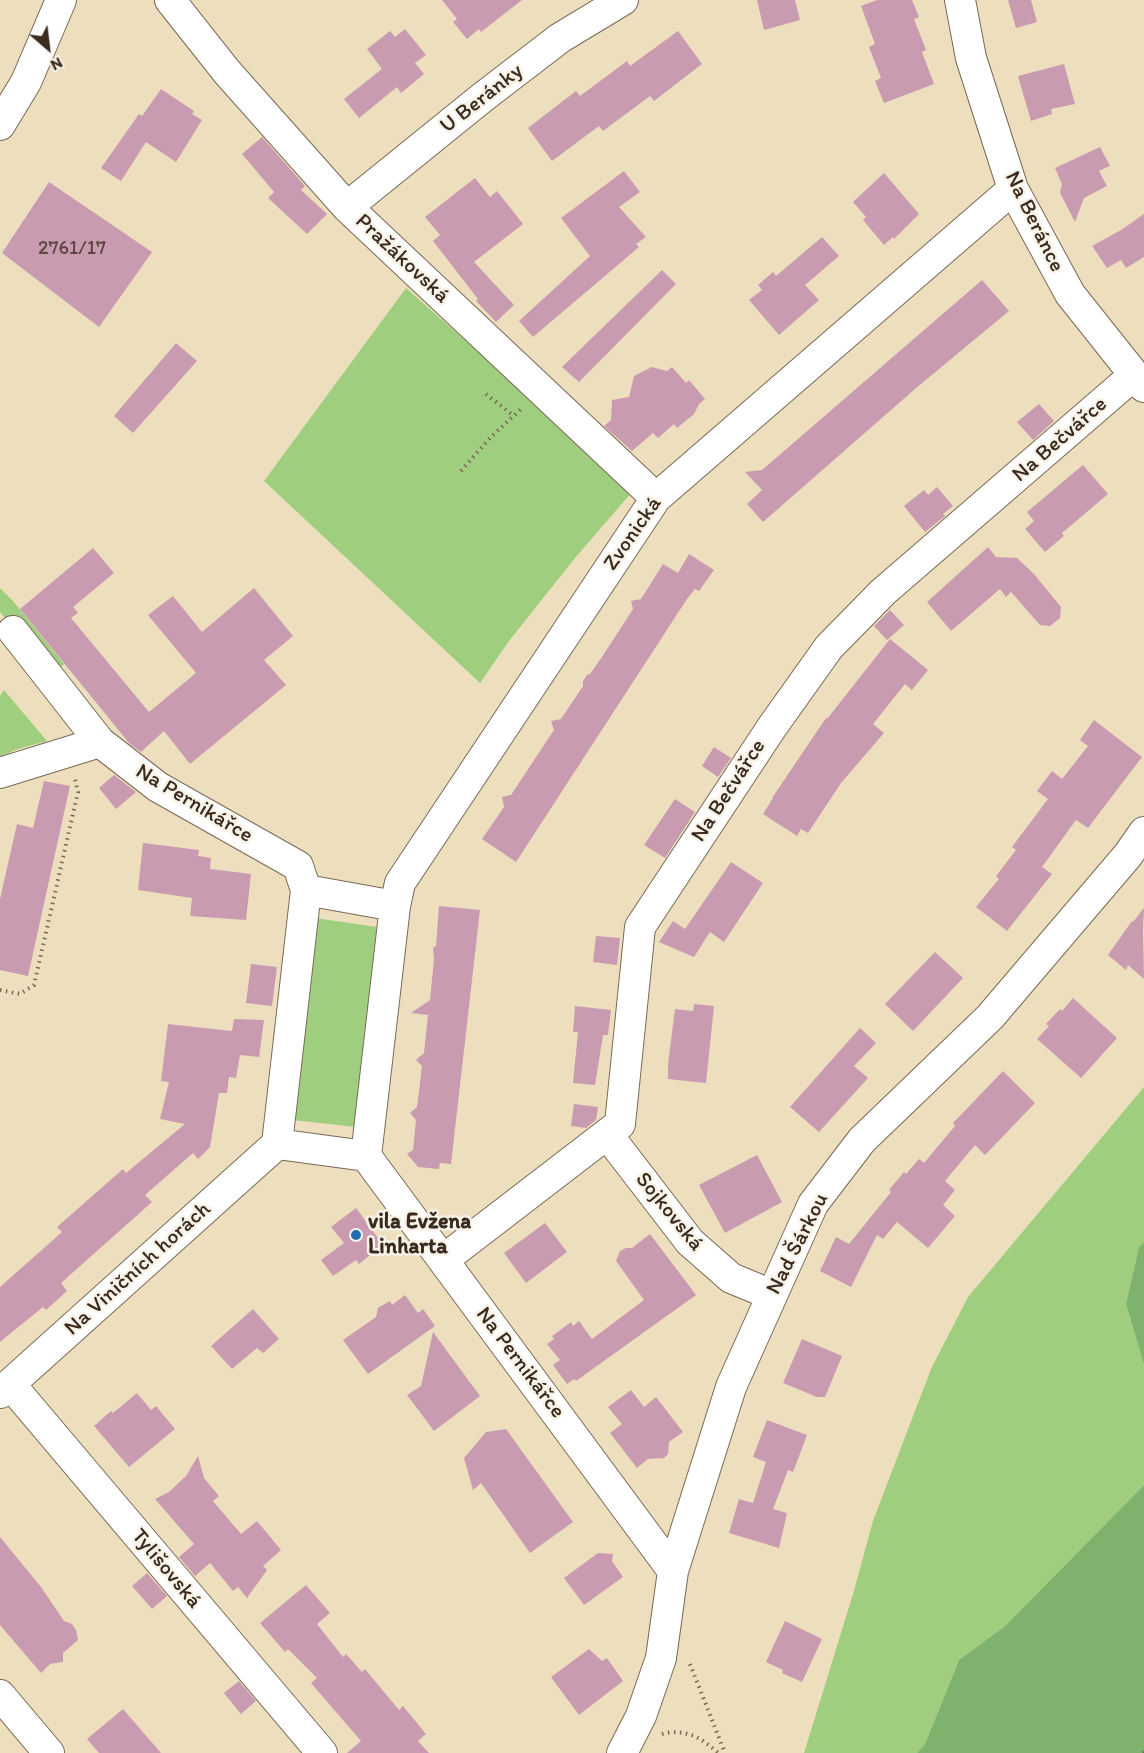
<!DOCTYPE html>
<html>
<head>
<meta charset="utf-8">
<style>
  body { margin:0 }
  #map { position:relative; width:1144px; height:1753px; overflow:hidden; background:#eddfbd; font-family:Itim,sans-serif }
  canvas { display:block }
  .north { position:absolute; left:18px; top:18px; width:60px; height:60px; -webkit-text-stroke:4px #f7f3e8; paint-order:stroke; rotate:152deg; font-size:16px; font-weight:700; line-height:24px; text-align:center; color:#3b2a1e }
  .north::after { content:''; display:block; margin:auto; width:21px; height:27px; background:#3b2a1e; clip-path:polygon(50% 0,100% 100%,50% 72%,0 100%) }
</style>
</head>
<body>
<div id="map">
<canvas width="1144" height="1753"></canvas>
<div class="north">N</div>
</div>
<script>
const context = document.querySelector('canvas').getContext('2d');
context.lineJoin = 'round';
function paint(path, color) {
  context.fillStyle = color;
  context.fill(path, 'evenodd');
}
function strokePath(path, color, width, dash) {
  context.strokeStyle = color;
  context.lineWidth = width;
  context.lineCap = dash ? 'butt' : 'round';
  context.setLineDash(dash || []);
  context.stroke(path);
}
function drawText(font, color, halo, rows, align = 'center') {
  context.font = font + ' Itim,sans-serif';
  context.lineWidth = 5;
  context.setLineDash([]);
  context.textBaseline = 'middle';
  context.strokeStyle = halo;
  context.fillStyle = color;
  for (const [text, x, y, turn = 0] of rows) {
    context.save();
    context.translate(x, y);
    context.rotate((+turn || 0) * Math.PI / 180);
    context.textAlign = isNaN(turn) ? turn : align;
    if (halo) context.strokeText(text, 0, 0);
    context.fillText(text, 0, 0);
    context.restore();
  }
}
const green = new Path2D(`
  M406,288L519,388L632,492L575,558L509,641L480,683L264,481Z
  M0,588L13,601L64,664L54,674L0,612Z
  M4,690L47,741L15,750L0,757V696Z
  M315,918L377,927L356,1127L293,1120Z
  M1144,1087V1242L1139,1247L1126,1304L1144,1365V1485L1005,1626L959,1660L925,1744L917,1753H804L853,1594L873,1521L931,1369L968,1297Z`);
const forest = new Path2D(`
  M1144,1242V1365L1126,1304L1139,1247Z
  M1144,1485V1753H917L925,1744L959,1660L1005,1626Z`);
const building = new Path2D(`
  M442,0H522L481,32L479,29L467,39L453,22L457,19Z
  M757,0H795L800,20L764,30Z
  M877,0H912L919,17L914,19L926,50L922,52L934,84L884,103L875,81L881,78L869,47L875,44L861,6Z
  M1008,0H1031L1037,22L1016,28Z
  M405,29L426,55L415,63L424,74L401,93L397,87L359,118L344,99L382,69L367,49L390,31L395,37Z
  M678,31L702,64L654,101L650,96L603,131L599,126L552,161L528,128L576,91L580,96L627,61L630,66Z
  M1064,64L1075,104L1051,109L1052,114L1031,121L1018,76Z
  M161,89L194,111L192,114L202,120L176,162L146,142L121,181L101,168L139,114L142,116Z
  M262,137L305,186L301,190L327,214L307,234L268,198L274,192L242,154Z
  M1100,147L1110,166L1099,171L1107,186L1084,198L1075,222L1060,193L1062,184L1055,168Z
  M624,171L640,192L619,207L646,237L636,244L639,247L533,337L519,321L590,256L561,218Z
  M884,173L919,214L894,239L893,237L884,245L863,220L866,217L853,202Z
  M475,178L490,197L497,191L523,224L474,262L514,305L496,322L476,301L478,299L433,241L440,235L425,217Z
  M49,182L152,252L99,327L2,253Z
  M1144,214V257L1126,268L1121,260L1107,268L1092,246L1121,230Z
  M822,237L839,256L805,285L819,300L779,335L749,300L762,290L758,285L773,272L776,276Z
  M662,270L676,284L579,382L562,367Z
  M982,280L1009,311L915,389L763,522L747,504L762,490L745,472L762,470Z
  M176,343L197,361L133,433L114,416Z
  M652,367L667,371L672,367L686,383L689,380L705,399L699,404L694,414L677,428L674,424L658,438L653,433L632,451L604,426L611,420L612,400L629,397L634,376Z
  M1039,404L1054,421L1033,440L1017,422Z
  M1083,465L1108,494L1062,533L1064,536L1045,552L1025,529L1034,521L1027,512Z
  M937,487L953,506L943,514L945,516L925,532L904,506L924,490L928,495Z
  M988,547L996,557L1017,558L1034,574L1061,607L1060,618L1050,626L1040,625L1011,592L1006,597L1000,589L951,631L927,602Z
  M93,548L114,573L73,607L78,613L71,618L149,712L196,673L148,615L173,596L202,632L254,588L293,636L264,660L286,685L190,764L164,731L141,752L129,743L20,609Z
  M689,554L714,570L699,591L695,589L687,599L516,862L482,839L504,807L502,797L511,795L554,730L551,721L561,719L583,686V681L587,675L590,674L602,657L633,609L631,601L641,599L663,564L678,573Z
  M890,610L904,625L887,640L874,626Z
  M890,639L928,670L912,690L905,684L873,724L884,733L841,783L808,833L801,829L797,836L763,814L773,798H772L826,718L827,719Z
  M1094,720L1142,757L1088,828L1076,820L1042,867L1052,874L1007,931L976,907L999,879L996,876L1016,850L1012,847L1048,799L1037,791L1052,771L1062,779L1088,746L1080,740Z
  M714,747L731,758L718,777L702,766Z
  M114,775L136,792L116,809L99,788Z
  M44,781L70,786L28,976L0,970V899L17,824L33,828Z
  M675,799L695,812L665,858L644,845Z
  M143,843L199,850L198,856L211,858L210,869L251,874L246,920L190,916L192,898L138,890Z
  M731,862L763,883L724,942L710,932L694,957L659,942L673,921L685,929Z
  M439,906L480,910L451,1164L440,1163L439,1169L418,1167L407,1154L413,1150L416,1120L410,1113L417,1107L422,1066L416,1060L424,1053L428,1015L411,1013L430,1000L434,959L433,948L436,946Z
  M1144,908L1143,931L1144,979L1128,965L1126,970L1108,955L1132,921L1133,922Z
  M596,936L620,938L617,965L593,962Z
  M935,952L963,978L913,1031L885,1004Z
  M251,964L277,967L272,1006L246,1003Z
  M1073,998L1117,1038L1081,1078L1037,1039L1049,1026L1046,1024L1060,1009L1062,1011Z
  M694,1004L714,1006L706,1083L668,1079V1064L675,1009L693,1011Z
  M575,1006L611,1010L608,1035H603L595,1085L573,1083L578,1032H573Z
  M234,1019L264,1020L259,1057L240,1055L236,1078L229,1077L227,1093H219L210,1147L198,1159L193,1153L145,1195L152,1202L61,1283L67,1291L46,1310L43,1307L0,1342V1287L62,1232L57,1227L123,1169L126,1173L185,1124L160,1119L169,1082L161,1081L168,1024L232,1031Z
  M860,1028L876,1043L854,1066L868,1078L819,1132L790,1107Z
  M1003,1071L1035,1103L985,1155L975,1145L945,1181L955,1190L943,1205L955,1216L928,1248L897,1222L883,1239L877,1235L851,1287L820,1271L836,1237L849,1244L891,1192L889,1190L904,1172L906,1174L919,1159L924,1163L955,1126L953,1123Z
  M574,1104L598,1107L596,1120L586,1128L571,1126Z
  M757,1155L782,1202L725,1233L699,1185Z
  M356,1208L383,1245L359,1264L356,1260L333,1276L321,1260L344,1243L331,1227Z
  M545,1223L567,1252L526,1283L504,1253Z
  M650,1234L696,1295L576,1381L574,1379L567,1384L553,1365L560,1360L547,1344L554,1339L552,1336L571,1322L573,1326L579,1321L592,1339L644,1300L616,1261L620,1251L626,1248H632Z
  M405,1295L418,1313L423,1309L435,1326L368,1374L343,1340L376,1317L378,1308L381,1306L390,1301L392,1305Z
  M253,1309L279,1339L263,1353L257,1348L232,1369L211,1346Z
  M433,1332L480,1396L434,1431L407,1395L421,1386Z
  M802,1339L842,1356L825,1397H817L783,1383Z
  M631,1390L644,1407L656,1397L683,1432L669,1442L668,1454L664,1458L648,1459L637,1468L610,1433L622,1424L608,1407Z
  M137,1393L151,1410L156,1406L175,1429L129,1467L94,1426L111,1411L113,1413Z
  M767,1420L807,1435L793,1472L788,1470L773,1509L787,1513L779,1548L729,1533L739,1499L753,1503L766,1462L753,1457Z
  M506,1429L573,1522L530,1553L481,1483L473,1490L464,1458L486,1432Z
  M198,1456L204,1478L219,1496L213,1501L241,1534L257,1521L281,1550L263,1566L267,1570L247,1598L238,1587L233,1591L210,1563L195,1576L179,1557L194,1544L155,1499L169,1492L186,1476Z
  M0,1537L41,1587L64,1621L72,1624L76,1630L78,1640L63,1653V1662L50,1664L41,1673L0,1625Z
  M598,1553L613,1554L612,1561L623,1577L584,1605L564,1578Z
  M147,1573L167,1596L152,1609L132,1586Z
  M306,1585L330,1613L317,1624L343,1657L346,1654L362,1672L365,1669L399,1710L403,1706L426,1734L418,1741L429,1753H347L361,1741L311,1683L317,1678L288,1649L285,1652L260,1623Z
  M785,1621L822,1639L802,1682L782,1673L783,1670L766,1662Z
  M589,1649L602,1661L607,1658L623,1681L579,1715L551,1677Z
  M239,1681L256,1701L241,1714L224,1693Z
  M123,1709L161,1753H99L87,1739Z`);
const path = new Path2D(`
  M486,394L514,416
  M461,471L491,437L521,409
  M0,990L20,994L34,985L78,792L75,779
  M690,1664L725,1753
  M662,1734C685,1728 702,1738 718,1753
  M1143,1753L1144,1752`);
const street = new Path2D(`
  M170,0L227,72L347,207L656,498
  M960,0L971,58L1013,189L1070,294L1144,387
  M0,125L26,82L61,0
  M347,207L483,97L560,38L623,0
  M13,631L100,742L158,787L298,866L306,890L277,1144
  M0,773L100,742
  M306,890L395,906
  M607,1134L690,1242L731,1278L772,1295
  M277,1144L366,1156
  M443,1260L620,1124L640,927L772,727L829,647L883,592L1133,376
  M10,1384L322,1753
  M0,1393L277,1144
  M673,1571L366,1156L395,906L400,883L656,498L1013,189
  M0,1695L49,1753
  M622,1753L641,1716L661,1658L673,1571L731,1387L813,1204L862,1140L990,1017L1128,855L1144,832`);
const markers = [
  [356,1235,6,"#1f6fb2"]
];
const numberNames = [
  ["2761/17",72,249]
];
const streetNames = [
  ["U Beránky",482,99,-38],
  ["Na Beránce",1034,222,64],
  ["Pražákovská",402,259,43],
  ["Na Bečvářce",1060,440,-41],
  ["Zvonická",633,534,-55],
  ["Na Bečvářce",729,791,-57],
  ["Na Pernikářce",194,804,31],
  ["Sojkovská",669,1212,51],
  ["Nad Šárkou",798,1244,-63],
  ["Na Viničních horách",138,1269,-42],
  ["Na Pernikářce",520,1363,53],
  ["Tylišovská",166,1569,50]
];
const poiNames = [
  ["vila Evžena",368,1222],
  ["Linharta",368,1247]
];
paint(green, '#9fcf7e');
paint(forest, '#7fb26d');
paint(building, '#c99bb1');
strokePath(street, '#796956', 32);
strokePath(path, '#796956', 4, [1.5, 4.5]);
strokePath(street, '#fff', 30);
for (const [x, y, r, color] of markers) {
  const dot = new Path2D();
  dot.arc(x, y, r, 0, 2 * Math.PI);
  context.fillStyle = color;
  context.fill(dot);
  strokePath(dot, '#f7f3e8', 2);
}
drawText('20px', '#5e4643', null, numberNames);
drawText('22px', '#3b2a1e', '#f7f3e8', streetNames);
drawText('bold 22px', '#3b2a1e', '#f7f3e8', poiNames, 'left');
</script>
</body>
</html>
